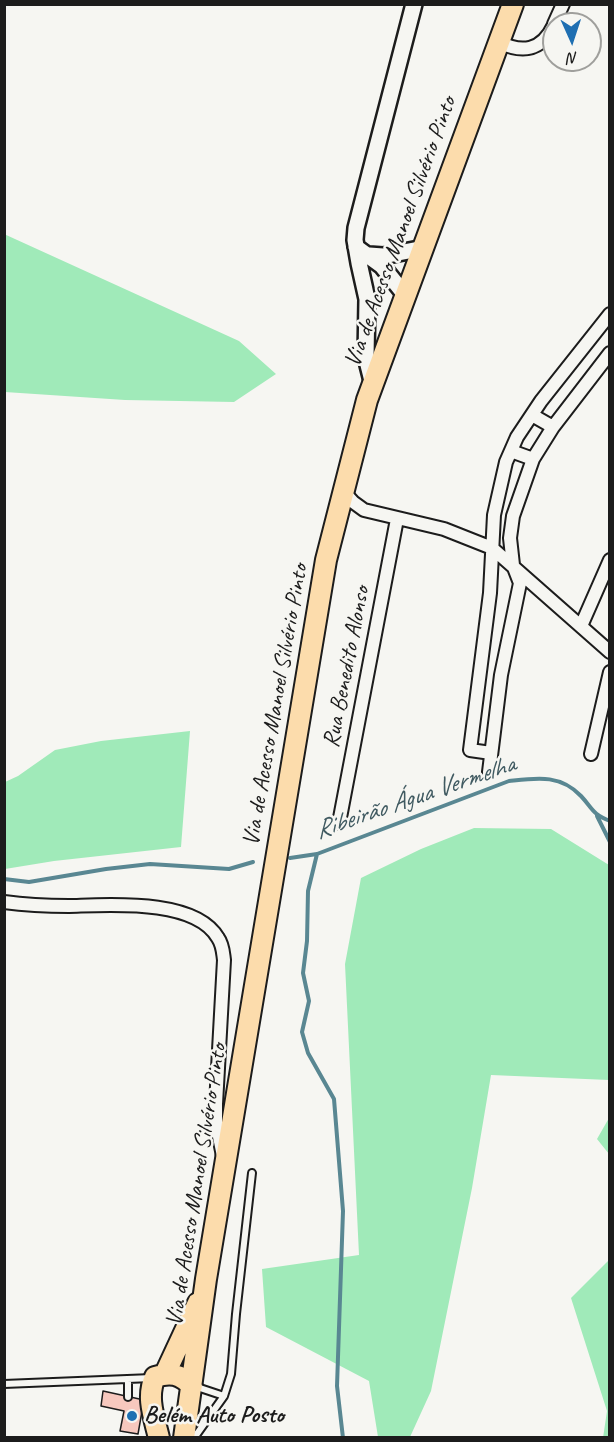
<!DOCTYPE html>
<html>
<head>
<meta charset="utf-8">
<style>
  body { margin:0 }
  #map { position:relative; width:614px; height:1442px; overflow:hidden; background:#f6f6f2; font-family:Caveat,sans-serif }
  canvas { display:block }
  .frame { position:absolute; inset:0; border:6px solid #1c1c1c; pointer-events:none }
  .north { position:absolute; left:542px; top:12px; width:60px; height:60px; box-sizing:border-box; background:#f6f6f2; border:2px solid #9f9f9c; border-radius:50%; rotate:177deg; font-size:16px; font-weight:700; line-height:24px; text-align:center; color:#1c1c1c }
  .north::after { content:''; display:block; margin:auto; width:21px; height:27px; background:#1f6fb2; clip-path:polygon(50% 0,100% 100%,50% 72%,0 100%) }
</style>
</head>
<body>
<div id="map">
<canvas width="614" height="1442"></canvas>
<div class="frame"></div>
<div class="north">N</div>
</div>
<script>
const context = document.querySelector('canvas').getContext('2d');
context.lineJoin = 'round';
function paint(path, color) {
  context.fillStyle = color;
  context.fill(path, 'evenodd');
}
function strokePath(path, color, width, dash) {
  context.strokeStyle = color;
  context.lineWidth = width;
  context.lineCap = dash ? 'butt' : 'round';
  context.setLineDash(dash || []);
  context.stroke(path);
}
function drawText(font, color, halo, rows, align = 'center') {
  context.font = font + ' Caveat,sans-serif';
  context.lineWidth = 5;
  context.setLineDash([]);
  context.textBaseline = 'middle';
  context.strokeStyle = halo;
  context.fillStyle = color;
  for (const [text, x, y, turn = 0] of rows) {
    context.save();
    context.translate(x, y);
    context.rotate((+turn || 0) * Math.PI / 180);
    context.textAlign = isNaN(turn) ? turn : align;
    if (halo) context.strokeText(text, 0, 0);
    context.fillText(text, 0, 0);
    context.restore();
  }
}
const green = new Path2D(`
  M4,234L239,341L276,374L234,402L125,400L5,392Z
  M190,731L181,847L54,861L5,869V782L18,776L55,750L101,741Z
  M474,828L551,829L609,865V1080L491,1075L472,1188L431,1391L410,1437H378L369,1381L266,1327L262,1269L359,1255L345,964L361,878L421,849Z
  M609,1118V1154L597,1139Z
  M609,1260L610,1437L603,1438L607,1411L571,1298Z`);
const stream = new Path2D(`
  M597,816L610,842
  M317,854L308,891L307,941L303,973L309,1001L302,1032L308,1053L334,1099L343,1211L337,1386L343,1438
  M290,858L317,854L509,781C537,778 560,774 581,796C593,809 592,814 610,821
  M4,879L29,882L106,869L150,864L229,869L253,862`);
const building = new Path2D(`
  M103,1391L144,1400L138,1434L120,1431L124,1411L101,1406Z`);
const service = new Path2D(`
  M4,1384L152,1378
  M194,1386L224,1396
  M128,1397V1379
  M194,1438L224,1396L231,1374L236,1314L252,1173`);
const minor = new Path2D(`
  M554,24L563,4
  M498,42C522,53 541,52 554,25
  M532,415L553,427
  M511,451L533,459
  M343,491L353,502L364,510L444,529L492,548L610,652
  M581,626L610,560
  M491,753L470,750L490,593L494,515L506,462L517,437L541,401L610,314
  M591,754L610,672
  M489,772L501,675L520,583L513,565L510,538L513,516L533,459L553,427L610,353
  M339,823L397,519
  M4,902C26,905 48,906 69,906C109,905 195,898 218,938C223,945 223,953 224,960L216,1104V1122L223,1156`);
const tertiary = new Path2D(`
  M356,247L382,266L406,296
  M369,255L383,256L424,248
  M373,385L366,357L367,299L359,263L355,240L356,228L414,4`);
const primary = new Path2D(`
  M165,1374L198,1303
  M159,1438C154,1417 146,1397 155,1377C171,1372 180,1374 192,1386
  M184,1438L206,1279L326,560L367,400L513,4`);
const markers = [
  [132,1416,6,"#1f6fb2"]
];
const streetNames = [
  ["Via de Acesso Manoel Silvério Pinto",401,232,-70],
  ["Rua Benedito Alonso",347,667,-79],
  ["Via de Acesso Manoel Silvério Pinto",276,705,-80],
  ["Via de Acesso Manoel Silvério Pinto",197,1185,-81]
];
const poiNames = [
  ["Belém Auto Posto",144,1416]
];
const waterNames = [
  ["Ribeirão Água Vermelha",415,798,-19]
];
paint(green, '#a0eab9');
strokePath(stream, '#598792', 4);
paint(building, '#f7c8be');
strokePath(building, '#1c1c1c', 1.5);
strokePath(service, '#1c1c1c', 10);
strokePath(minor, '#1c1c1c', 16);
strokePath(tertiary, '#1c1c1c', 20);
strokePath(primary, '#1c1c1c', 24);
strokePath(service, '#f6f6f2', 6);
strokePath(minor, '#f6f6f2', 12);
strokePath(tertiary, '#f6f6f2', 15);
strokePath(primary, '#fcdcac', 20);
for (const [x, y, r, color] of markers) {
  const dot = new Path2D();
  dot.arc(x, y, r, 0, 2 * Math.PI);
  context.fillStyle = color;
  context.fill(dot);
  strokePath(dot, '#f6f6f2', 2);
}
drawText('24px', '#1c1c1c', '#f6f6f2', streetNames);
drawText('bold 24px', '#1c1c1c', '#f6f6f2', poiNames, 'left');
drawText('italic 26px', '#405a61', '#f6f6f2', waterNames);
</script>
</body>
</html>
